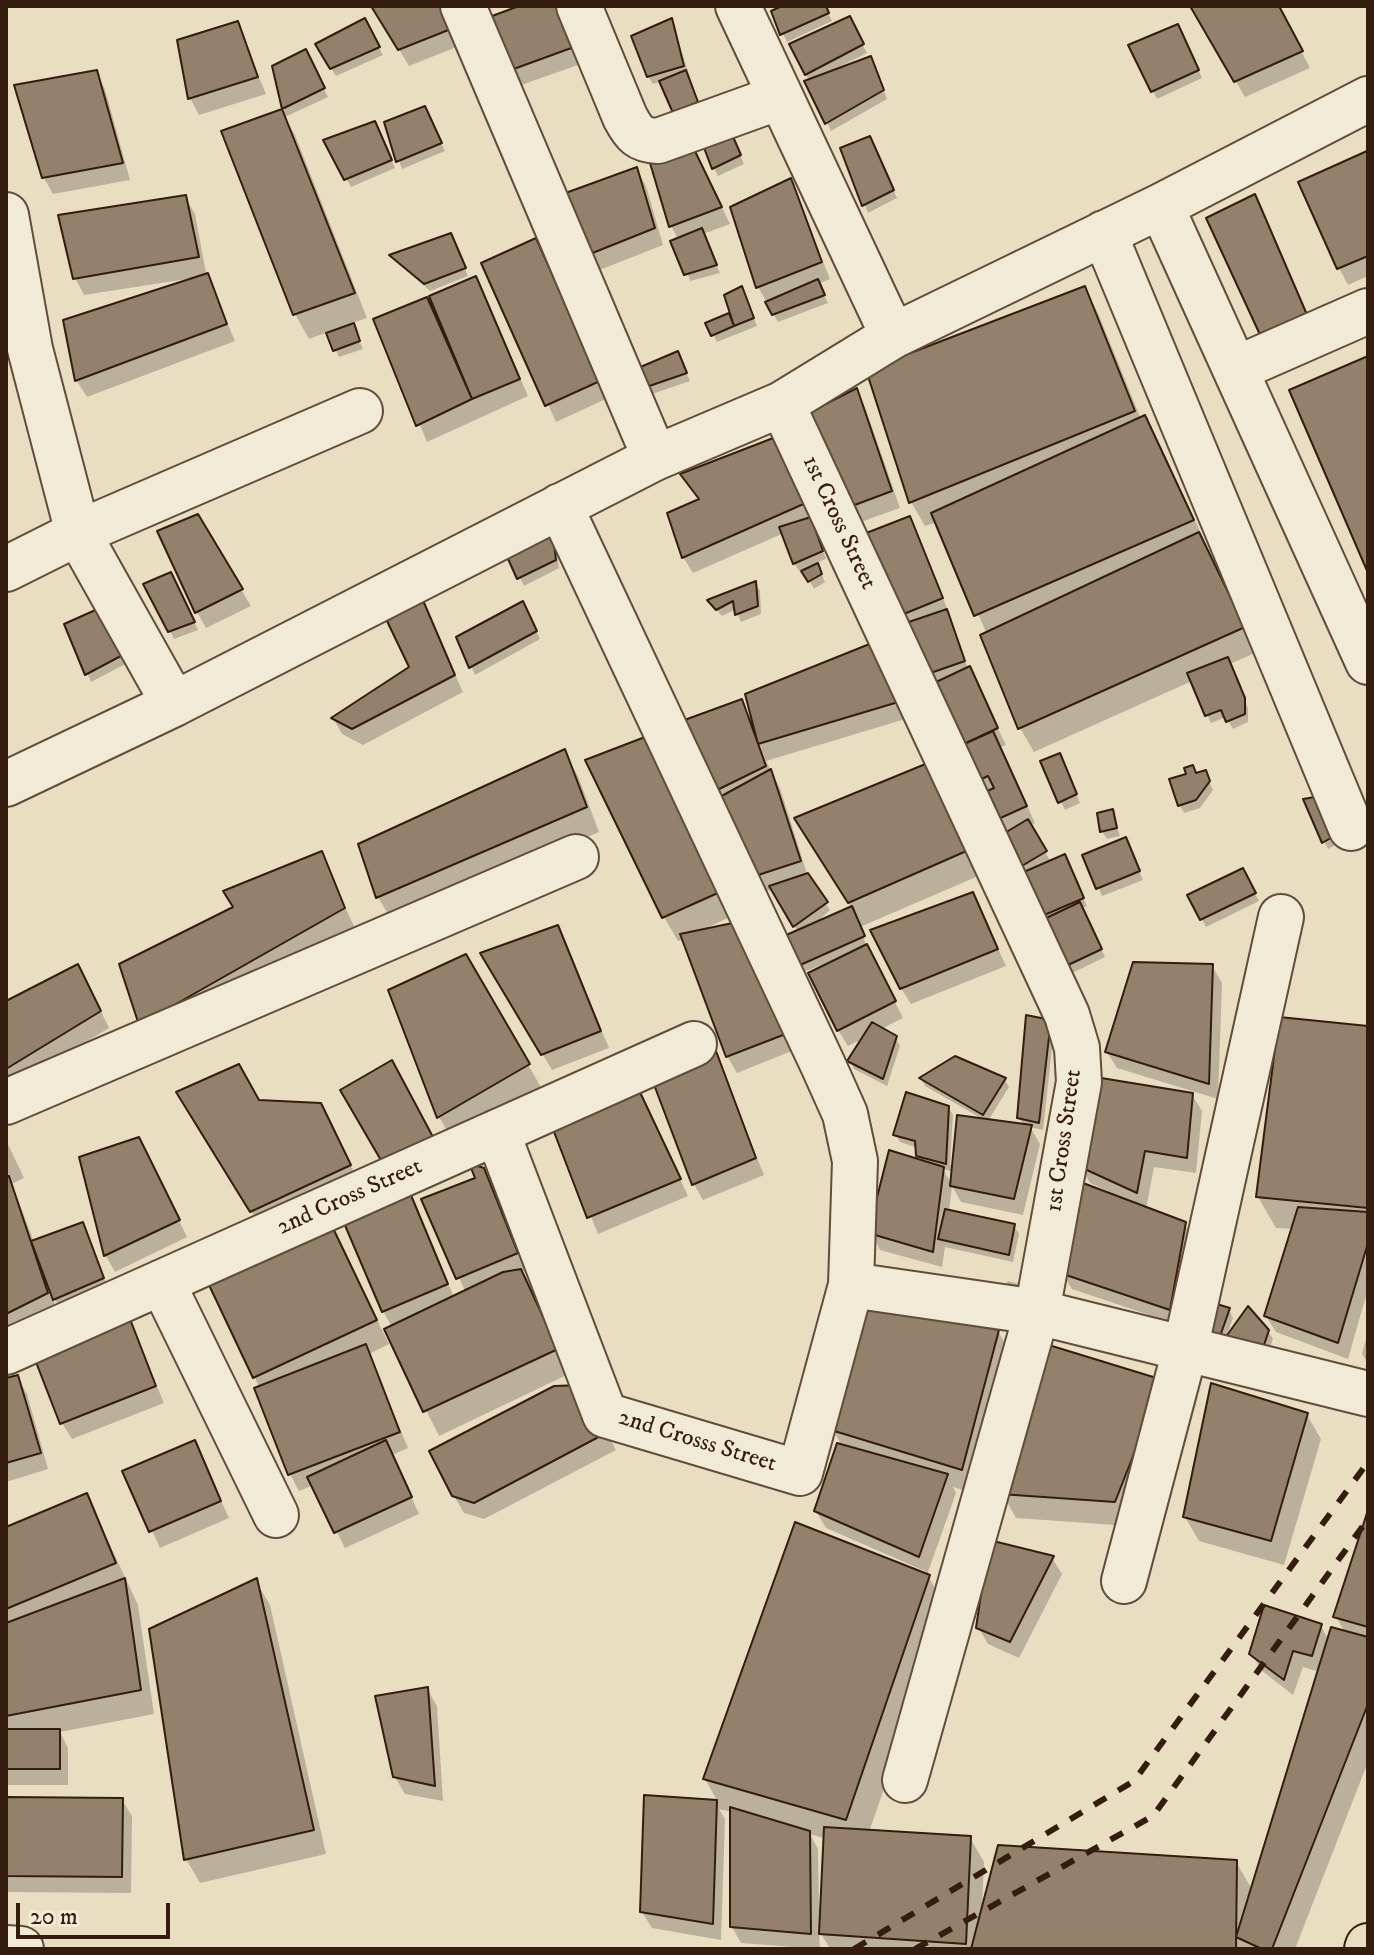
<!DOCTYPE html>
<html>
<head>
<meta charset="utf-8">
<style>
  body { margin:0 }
  #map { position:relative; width:1374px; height:1955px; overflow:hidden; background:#eadec2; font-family:"IM FELL DW Pica",serif }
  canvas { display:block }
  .frame { position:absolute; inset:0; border:8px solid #341c0e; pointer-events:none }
  .scale { position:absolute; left:16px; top:1903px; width:154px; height:36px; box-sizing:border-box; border:4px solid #341c0e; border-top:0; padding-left:10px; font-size:24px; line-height:28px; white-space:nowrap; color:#341c0e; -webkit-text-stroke:6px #f1ead7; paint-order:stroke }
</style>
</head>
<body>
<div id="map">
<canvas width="1374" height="1955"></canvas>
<div class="frame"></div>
<div class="scale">20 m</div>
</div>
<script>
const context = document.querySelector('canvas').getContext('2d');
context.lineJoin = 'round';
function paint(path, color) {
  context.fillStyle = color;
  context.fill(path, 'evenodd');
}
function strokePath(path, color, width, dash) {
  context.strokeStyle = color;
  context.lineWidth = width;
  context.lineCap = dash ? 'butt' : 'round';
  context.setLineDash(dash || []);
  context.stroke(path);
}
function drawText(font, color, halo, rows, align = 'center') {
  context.font = font + ' "IM FELL DW Pica",serif';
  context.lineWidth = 7;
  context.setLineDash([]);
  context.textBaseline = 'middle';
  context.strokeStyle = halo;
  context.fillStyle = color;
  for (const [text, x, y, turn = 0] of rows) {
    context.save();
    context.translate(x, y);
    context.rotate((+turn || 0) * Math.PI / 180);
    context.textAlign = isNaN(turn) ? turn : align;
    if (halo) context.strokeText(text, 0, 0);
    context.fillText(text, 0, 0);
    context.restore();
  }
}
const shadow = new Path2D(`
  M373,6H446L464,44L409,66Z
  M525,6L592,60L510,89Z
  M787,6H825L832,21L787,42L773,12Z
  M1192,6H1278L1310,68L1245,97Z
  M671,20L701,110L679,119L661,81L653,84L648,76Z
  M364,21L383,55L336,76L317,45Z
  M237,24L266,94L199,115L190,98L179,41Z
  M853,27L867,53L837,68L838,71L875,66L887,99L831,131L806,74Z
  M1182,35L1202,78L1157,99L1153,91Z
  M309,59L328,97L285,117L295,135L367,318L352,323L363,349L339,357L328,332L309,339L295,314L223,132L285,110L275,67Z
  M96,73L105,89L130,180L53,194L44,178Z
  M428,116L445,151L402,169L386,124Z
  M379,131L395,168L351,187L326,141Z
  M734,142L744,164L718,176L714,168Z
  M874,146L897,198L868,213L843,149Z
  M1367,153L1368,276L1348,285L1339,268Z
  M701,164L730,224L703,234L720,273L690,281L678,239L671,226Z
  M637,170L646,186L663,245L587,275L552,200Z
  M791,181L830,279L818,284L828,303L778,322L758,287L732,208Z
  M185,197L195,214L206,273L235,341L87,397L77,381L66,322L206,276L84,295L75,278Z
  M1254,197L1316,334L1273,354Z
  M535,241L608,398L556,422L484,264Z
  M455,243L468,276L430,291L392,256Z
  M1084,288L1098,313L1141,419L1145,418L1158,442L1257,652L1230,664L1248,708V722L1233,729L1226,717L1211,723L1192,681L1034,752L1020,728L987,634L937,522L925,526L911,502L869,371Z
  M484,295L528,396L427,442L376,320L427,299L436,312Z
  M745,296L757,326L717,342L708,324L732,314Z
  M681,361L690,381L638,399L634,391Z
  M856,391L865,407L900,508L855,524L845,508Z
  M780,438L816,519L811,521L826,559L816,563L825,582L814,589L803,569L799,571L794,563L784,533L693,573L683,557L699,501L683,475Z
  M197,516L251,606L206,628L197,612Z
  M909,518L950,615L968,669L1006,745L1001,747L1035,823L1030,826L1051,862L1068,864L1087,906L1082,908L1105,957L1072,973L900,636Z
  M555,538L559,568L524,586L508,553Z
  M175,582L198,630L174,639L146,585Z
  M756,584L760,591L761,614L741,622L736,609L722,616L710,602Z
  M421,601L463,692L363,745L342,734L333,718L411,668Z
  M527,611L540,639L475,675L459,638Z
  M67,625L137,658L91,682Z
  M871,646L912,717L766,761L780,788L808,877L830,910L814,925L852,908L810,842L927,766L983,874L860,927L866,945L903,1018L881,1029L896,1038L900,1046L887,1086L854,1069L850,1061L864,1038L848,1046L838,1030L829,962L804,972L800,965L798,932L774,889L760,893L713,792L741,701L753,722Z
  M564,752L578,776L599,832L392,921L378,897Z
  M588,761L741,912L704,929L804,1046L737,1073L727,1056L684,939L678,941L664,917Z
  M1042,762L1063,763L1080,803L1065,810Z
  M1205,772L1213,790L1200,808L1184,813L1180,805L1197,775Z
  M1306,801L1341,842L1328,849Z
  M1112,812L1120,836L1107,839L1102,831Z
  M1129,847L1143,880L1102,896L1085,856Z
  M321,854L357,933L155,1048L122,965L235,908Z
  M1242,871L1259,901L1206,927L1190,896Z
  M981,911L1006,966L911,1004L901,988Z
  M557,927L609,1048L552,1070L483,954Z
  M466,957L542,1089L453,1141L439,1117L391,991Z
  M1212,966L1222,983L1218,1099L1117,1068L1107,1052Z
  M87,983L109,1028L6,1091V1003Z
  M1028,1018L1054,1030L1043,1130L1030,1127L1040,1144L1023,1215L961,1202L952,1186L949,1212L1014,1226L1019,1234L1013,1262L945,1247L942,1267L880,1250L871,1233L922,1162L918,1148L900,1142L895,1134L948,1107L953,1115L950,1165H954L986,1121L925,1086L921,1079L1005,1080L1009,1087L988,1121L1024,1126L1019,1117ZM943,1169L953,1172L952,1185Z
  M1368,1028V1289L1348,1359L1276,1332L1266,1316L1293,1229L1276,1228L1258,1197Z
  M715,1054L764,1175L703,1200L694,1184Z
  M1192,1095L1202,1111L1196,1173L1154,1167L1146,1209L1184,1224L1194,1241L1179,1325L1072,1289L1062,1273L1112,1193L1090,1183L1080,1166Z
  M259,1102L320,1105L363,1190L266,1235L193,1117Z
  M646,1107L688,1196L598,1234L554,1125Z
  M6,1140L24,1178L12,1184L34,1242L82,1224L111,1295L64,1315L53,1296L56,1310L6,1334Z
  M147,1156L187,1237L115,1272L106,1256L81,1158Z
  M482,1169L526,1270L521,1272L571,1373L439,1436L386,1330L392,1327L383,1311L407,1191L454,1297L465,1291L424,1200L478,1179Z
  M332,1229L389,1344L369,1354L408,1448L392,1455L419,1514L345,1548L314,1485L299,1491L290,1474L255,1377Z
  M1008,1281L1023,1285L1008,1299L1003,1291Z
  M1229,1310L1233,1318L1222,1348L1205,1342Z
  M129,1321L164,1403L72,1439L62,1423Z
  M998,1331L1012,1356L976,1494L953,1487L956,1493L927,1575L947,1607L869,1832L970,1838L984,1862L982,1909L1236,1862L1253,1891L1320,1672L1303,1667L1293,1695L1261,1670L1251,1653L1321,1626L1329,1641L1345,1633L1336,1616L1368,1516V1762L1295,1949H830L819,1930L820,1949L741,1943L732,1927V1812L719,1809L725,1819L721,1940L652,1928L642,1912L646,1797L718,1802L705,1779L927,1572L826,1528L816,1511L842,1446L833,1430ZM810,1834L826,1839L822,1908H819L818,1849Z
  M1268,1331L1273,1339L1267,1355L1232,1345Z
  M1368,1332V1364L1362,1354Z
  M17,1377L27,1394L48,1469L6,1482V1381Z
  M1161,1382L1129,1526L1016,1518L1002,1493Z
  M592,1404L616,1450L484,1519L464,1513L454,1496Z
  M1307,1415L1321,1439L1284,1565L1199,1541L1185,1517Z
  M194,1442L229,1518L160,1548L125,1472Z
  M87,1496L138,1605L154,1714L60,1732L68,1748V1785H6V1529Z
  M1052,1558L1062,1574L1019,1658L988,1644L978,1627Z
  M256,1581L270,1605L326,1854L200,1883L186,1859Z
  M427,1689L437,1706L443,1801L405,1794L395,1777Z
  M6,1799L122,1800L132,1816L131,1893L6,1892Z`);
const building = new Path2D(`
  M371,6H447L456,27L398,50Z
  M519,6H570L585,43L500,74L476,22Z
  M782,6H826L829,13L780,35L771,11Z
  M1190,6H1279L1303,51L1234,82Z
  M850,16L864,44L805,75L789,44Z
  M365,18L380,47L330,69L315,44Z
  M672,18L684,66L647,77L631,36Z
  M238,21L258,77L188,99L177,40Z
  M1178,24L1199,70L1151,92L1128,45Z
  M306,49L325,88L282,109L272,66Z
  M871,56L884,90L825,124L804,81Z
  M97,70L123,163L42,178L14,85Z
  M686,70L698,102L673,113L659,81Z
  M425,106L442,143L396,162L384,122Z
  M282,109L355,293L293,315L221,131Z
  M375,121L392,160L344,180L323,140Z
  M731,132L741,155L712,169L703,145Z
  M870,136L894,190L862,206L840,148Z
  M692,145L722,207L669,227L650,163Z
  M1367,151L1368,256L1337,269L1298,182Z
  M637,167L655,228L575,260L549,199Z
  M791,178L822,262L756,288L730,207Z
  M1255,194L1308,317L1262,339L1206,218Z
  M186,195L199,257L73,279L58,215Z
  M702,228L717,265L684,275L670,241Z
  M451,233L466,268L424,284L389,255Z
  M536,238L600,381L545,406L481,263Z
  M208,273L227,324L75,381L63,320Z
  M476,276L520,379L472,399L429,296Z
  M818,279L825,295L772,315L765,302Z
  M742,286L754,318L734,326L724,295Z
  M1085,286L1135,411L909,503L866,370Z
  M427,297L472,399L416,426L373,319Z
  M729,313L734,326L711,336L705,323Z
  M354,323L360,341L333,351L326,333Z
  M678,351L687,373L632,392L624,374Z
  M1368,356V573L1289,390Z
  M857,388L892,491L844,509L806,414Z
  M1145,415L1194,520L974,616L931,513Z
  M781,435L808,502L682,558L667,513L699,499L680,474Z
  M198,514L243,589L195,613L157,531Z
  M910,516L943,598L889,620L856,537Z
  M811,517L823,551L793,564L779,527Z
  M552,528L556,560L517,579L505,552Z
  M1199,532L1245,627L1018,729L980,635Z
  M818,563L822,574L808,582L801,571Z
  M171,572L195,622L168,632L143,584Z
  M756,581L758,606L735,615L733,601L716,610L707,600Z
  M422,598L455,675L352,729L331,718L409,667L387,621Z
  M523,601L537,631L469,668L456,637Z
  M109,604L134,649L85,675L64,624Z
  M947,609L965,661L919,677L900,625Z
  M872,643L905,700L758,744L745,694Z
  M1228,657L1245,698V714L1226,722L1221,710L1205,716L1187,673Z
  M970,666L998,728L955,748L934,683Z
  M742,699L766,766L711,793L679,722Z
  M993,731L1027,806L985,825L972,798L994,788L988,776L967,786L951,750Z
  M658,732L729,888L662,918L585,760Z
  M565,749L587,807L376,898L358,844Z
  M1060,753L1077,794L1058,803L1040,761Z
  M928,763L971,849L848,903L794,818Z
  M1193,765L1196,773L1206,770L1210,781L1196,800L1178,806L1169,779L1186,774L1184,768Z
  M771,769L801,861L749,878L718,798Z
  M1327,795L1338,834L1322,843L1303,799Z
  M1113,809L1117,828L1100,832L1097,813Z
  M1028,819L1047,851L1010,873L1003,834Z
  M1126,837L1140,871L1096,889L1082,855Z
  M322,851L345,908L139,1025L119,964L233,907L223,891Z
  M1065,854L1084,898L1028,922L1010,878Z
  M1243,868L1256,893L1200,920L1187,895Z
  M808,873L828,902L793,927L769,886Z
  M973,892L998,949L900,989L870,930Z
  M1080,902L1102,949L1066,966L1044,919Z
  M852,906L865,936L798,966L784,936Z
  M747,920L796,1030L726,1057L680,934Z
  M558,925L601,1031L541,1055L480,953Z
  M867,944L896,1001L837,1031L808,973Z
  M466,954L530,1064L437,1118L388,990Z
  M1133,962L1213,964L1209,1084L1105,1052Z
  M78,964L101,1011L6,1069V1001Z
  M1026,1015L1051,1020L1039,1123L1017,1118Z
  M1279,1017L1368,1026V1208L1256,1197Z
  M872,1022L897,1036L883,1079L847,1061Z
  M716,1051L756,1158L692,1185L653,1082Z
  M955,1056L1006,1078L983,1115L919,1078Z
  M392,1060L433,1137L382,1162L340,1090Z
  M239,1064L259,1100L321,1103L351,1165L250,1212L176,1092Z
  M1089,1076L1193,1093L1187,1158L1145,1151L1137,1193L1078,1166Z
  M638,1088L681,1179L587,1218L551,1124Z
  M906,1092L949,1106L946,1164L916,1156L915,1141L893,1135Z
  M957,1115L1032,1125L1014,1199L950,1186Z
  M139,1137L180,1220L104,1256L79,1157Z
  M889,1150L944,1167L933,1252L868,1233Z
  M469,1163L484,1168L518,1253L456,1279L421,1199L475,1178Z
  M9,1176L48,1293L6,1314V1177Z
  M1083,1183L1186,1222L1170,1310L1060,1273Z
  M408,1188L448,1284L382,1312L341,1216Z
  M1298,1207L1368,1212V1243L1338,1343L1264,1316Z
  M945,1209L1015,1224L1009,1255L938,1239Z
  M83,1222L104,1278L53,1300L31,1241Z
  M332,1226L377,1320L253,1378L209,1285Z
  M521,1269L558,1349L423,1412L384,1329L503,1272Z
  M858,1301L999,1330L962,1470L831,1430Z
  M1210,1302L1230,1308L1218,1342L1199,1334Z
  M1248,1306L1269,1330L1263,1348L1225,1338Z
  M130,1319L156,1386L60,1424L34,1357Z
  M1039,1342L1163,1380L1115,1502L1000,1494Z
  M366,1344L400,1432L288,1475L254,1388Z
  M18,1375L41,1453L6,1463V1378Z
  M1211,1383L1308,1413L1271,1541L1183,1517Z
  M583,1385L608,1432L474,1503L452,1496L429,1451L554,1386Z
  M195,1440L221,1501L149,1532L122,1471Z
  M386,1440L412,1497L334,1533L307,1477Z
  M837,1443L948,1474L919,1557L814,1511Z
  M87,1493L116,1563L6,1609V1527Z
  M1368,1510V1627L1333,1617Z
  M795,1522L930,1575L846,1820L703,1779Z
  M989,1540L1054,1556L1010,1642L976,1628Z
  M125,1578L141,1690L6,1716V1623Z
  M257,1578L314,1830L184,1860L149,1629Z
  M1264,1605L1322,1624L1312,1656L1293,1651L1284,1680L1249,1654Z
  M1331,1627L1368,1637V1704L1272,1949H1262L1236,1937Z
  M428,1687L435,1786L393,1777L375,1696Z
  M6,1729H60V1769H6Z
  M644,1795L717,1800L713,1924L640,1912Z
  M6,1797L123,1798L122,1877L6,1876Z
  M730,1807L810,1831L811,1934L730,1927Z
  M824,1827L971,1836L966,1944L819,1934Z
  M998,1845L1237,1860L1236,1949H971Z`);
const minor = new Path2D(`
  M463,6L655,458
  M579,6L625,117C634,134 639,140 658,141L780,97
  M738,6L893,336
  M1161,206L1368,662
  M6,215L30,349L78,533L174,704
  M1104,233L1351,828
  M1236,369L1368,311
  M782,404L1067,1015L1077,1048L1079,1082L1037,1312L905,1780
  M6,569L78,533L360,411
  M6,784L174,704L655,458L782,404L893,336L1161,206L1368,99
  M6,1102L576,857
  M497,1132L605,1415L800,1473L851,1285L855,1161L845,1114L823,1065L560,506
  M162,1282L276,1515
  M851,1285L1037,1312L1368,1394
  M6,1352L694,1044
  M1124,1581L1185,1350L1281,917
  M6,1948L21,1949`);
const major = new Path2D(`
  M1367,1949L1368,1946`);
const rail = new Path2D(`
  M854,1949L1134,1781L1368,1462
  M915,1949L1153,1816L1368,1519`);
const streetNames = [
  ["1st Cross Street",838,523,65],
  ["1st Cross Street",1065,1141,-82],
  ["2nd Cross Street",350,1198,-24],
  ["2nd Crosss Street",697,1442,17]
];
paint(shadow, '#0003');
paint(building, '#93816c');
strokePath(building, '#341c0e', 2);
strokePath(minor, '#624c3b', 48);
strokePath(major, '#341c0e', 48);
strokePath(minor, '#f1ead7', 44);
strokePath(major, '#eadec2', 44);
strokePath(rail, '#341c0e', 6, [14, 14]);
drawText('24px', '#341c0e', '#f1ead7', streetNames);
</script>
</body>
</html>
